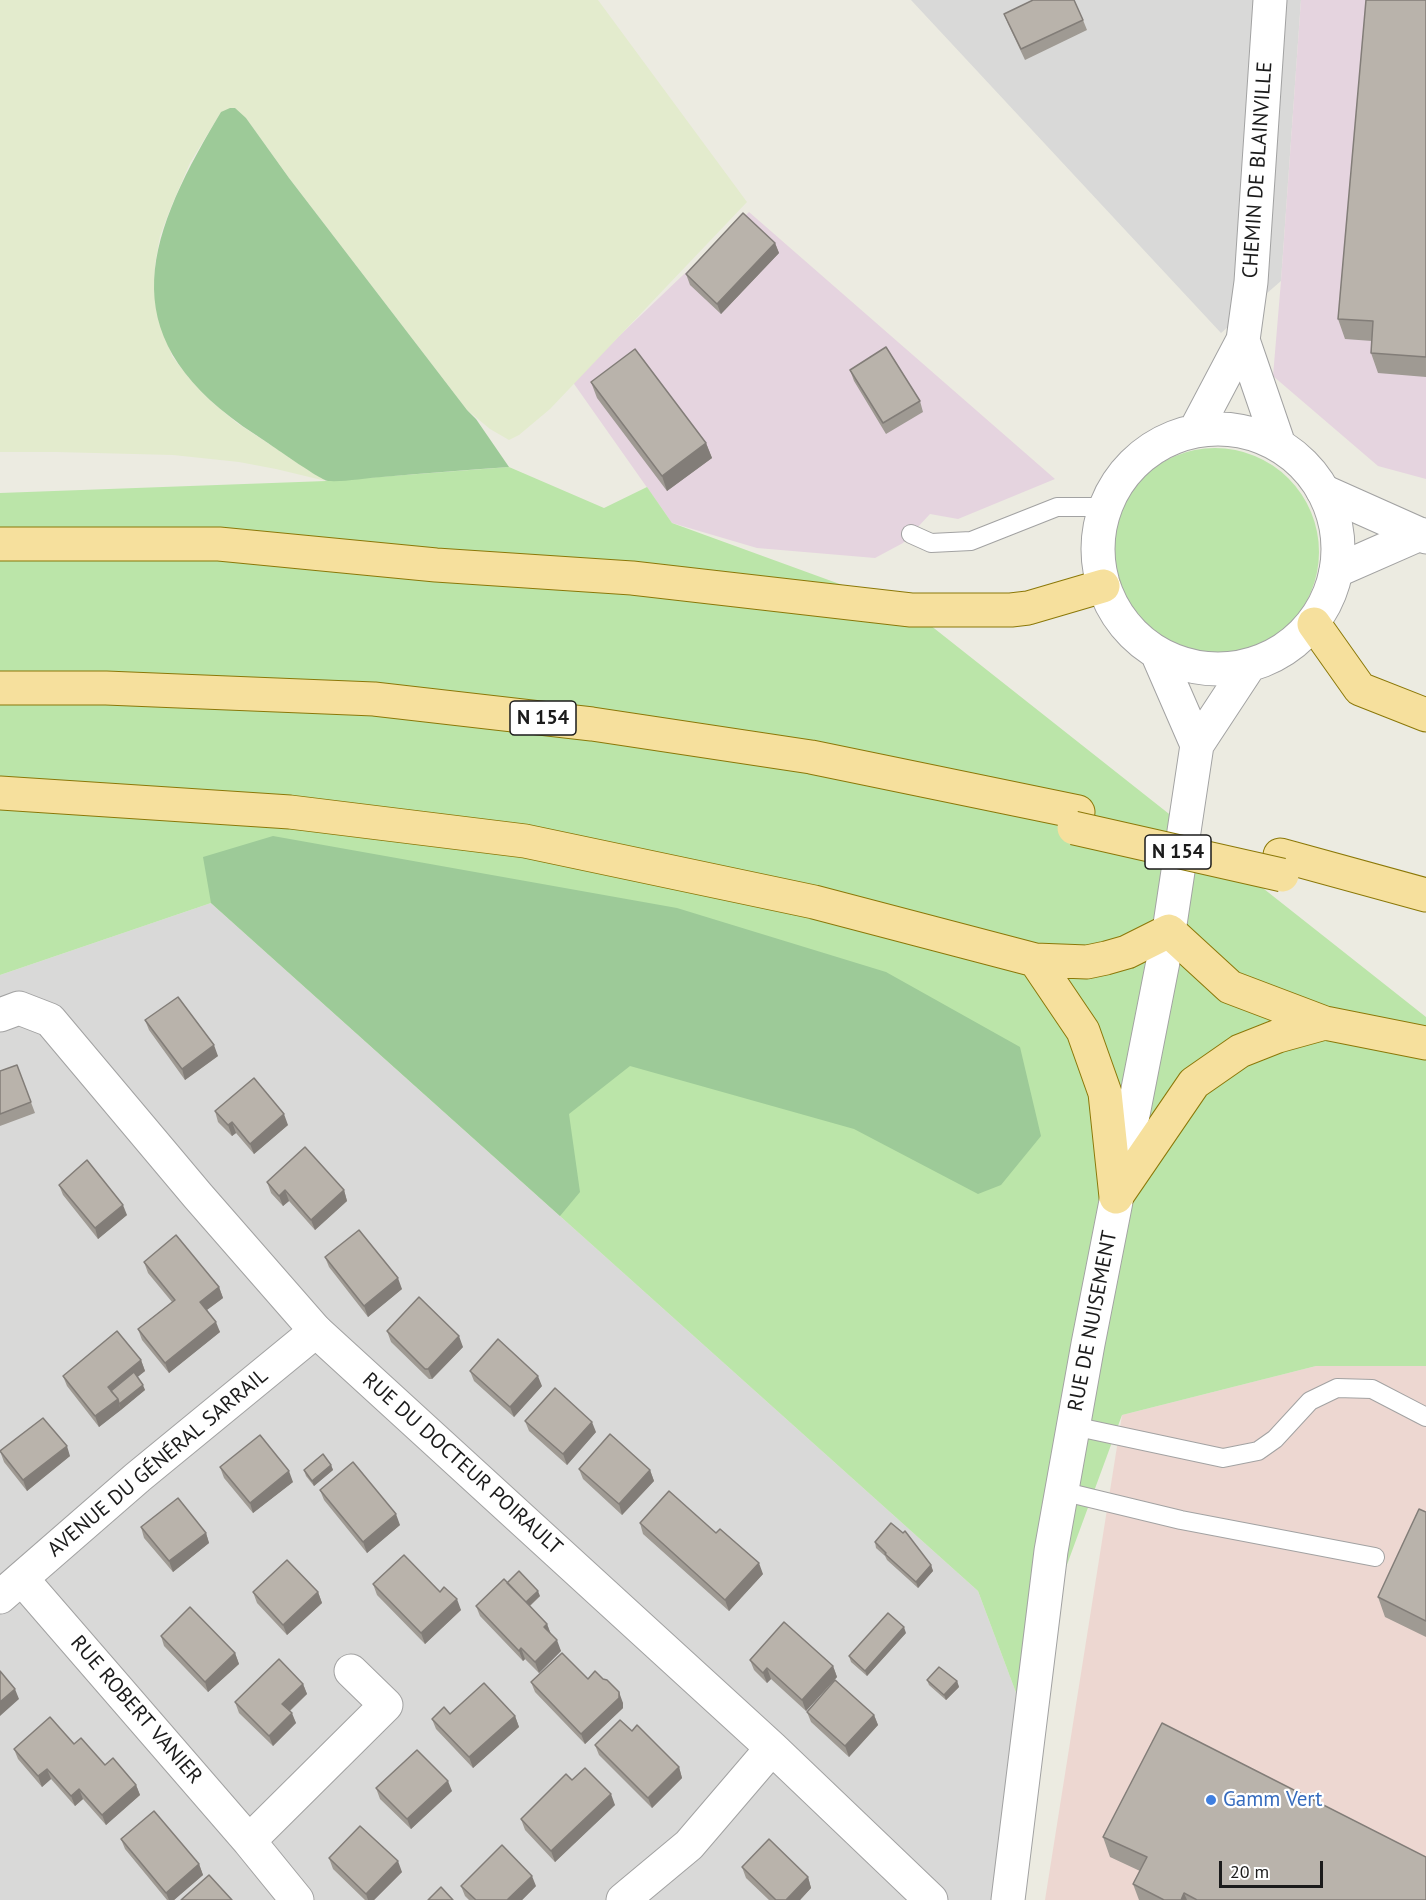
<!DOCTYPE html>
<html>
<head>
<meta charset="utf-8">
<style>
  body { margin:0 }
  #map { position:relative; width:1426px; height:1900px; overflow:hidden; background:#ecebe1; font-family:"PT Sans",sans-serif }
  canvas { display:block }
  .scale { position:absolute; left:1219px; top:1861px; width:104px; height:27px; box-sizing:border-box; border:3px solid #1b1b1b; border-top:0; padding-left:8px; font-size:18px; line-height:21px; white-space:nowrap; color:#1b1b1b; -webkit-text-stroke:4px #fff; paint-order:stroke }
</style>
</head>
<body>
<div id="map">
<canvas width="1426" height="1900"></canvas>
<div class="scale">20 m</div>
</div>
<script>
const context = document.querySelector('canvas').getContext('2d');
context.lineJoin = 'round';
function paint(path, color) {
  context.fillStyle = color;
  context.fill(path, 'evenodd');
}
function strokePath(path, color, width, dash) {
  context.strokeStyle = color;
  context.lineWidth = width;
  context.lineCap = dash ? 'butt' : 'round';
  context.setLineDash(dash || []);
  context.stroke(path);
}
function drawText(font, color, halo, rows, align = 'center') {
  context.font = font + ' "PT Sans",sans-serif';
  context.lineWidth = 4.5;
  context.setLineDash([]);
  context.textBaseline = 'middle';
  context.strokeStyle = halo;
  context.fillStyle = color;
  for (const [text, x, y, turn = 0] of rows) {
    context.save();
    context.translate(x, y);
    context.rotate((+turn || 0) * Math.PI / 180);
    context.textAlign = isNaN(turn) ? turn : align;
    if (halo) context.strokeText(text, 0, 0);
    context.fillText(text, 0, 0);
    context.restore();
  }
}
const residential = new Path2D(`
  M911,0H1301L1281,281L1221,333Z
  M211,903L978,1591L1018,1698L998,1900H0V975Z`);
const commercial = new Path2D(`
  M1316,1366H1426V1900H1045L1122,1415Z`);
const industrial = new Path2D(`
  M1301,0H1426V479L1378,466L1273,376L1281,281Z
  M749,212L1055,479L958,519L930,514L903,543L875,558L757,548L672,523L572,381Z`);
const farmland = new Path2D(`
  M0,0H598L747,202L550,409L519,435L509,440L490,429L467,410L289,178L246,118L221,112L190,163L171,207L160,236L155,265L154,291L172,356L189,378L211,401L237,423L326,481L276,469L239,462L173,455L56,452H0Z`);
const grass = new Path2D(`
  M1111 552a104 104 0 1 1 208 0a104 104 0 1 1-208 0Z
  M509,467L604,508L647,487L672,523L911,610L1426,1017V1366H1316L1122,1415L1018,1698L978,1591L211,903L0,975V493L326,481Z`);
const forest = new Path2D(`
  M230,108H235L246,118L289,178L467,410L476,419L509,467C467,470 424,473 382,477C365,478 345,482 328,481C320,480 267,442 256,435C112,341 141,246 218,117L221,112Z
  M273,836L677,908L886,972L1020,1047L1041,1136L1001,1185L978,1194L854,1129L630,1066L569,1114L580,1192L560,1216L211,903L203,857Z`);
const service = new Path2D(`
  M911,534L931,543L971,541L1057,507H1105
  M1073,1426L1223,1458L1258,1451L1275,1439L1310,1401L1337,1388L1372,1389L1426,1417
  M1061,1491L1181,1520L1375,1557`);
const minor = new Path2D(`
  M1323,491L1426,537
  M1336,571L1420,534
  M0,1015L19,1008L50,1020L198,1196L316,1331L772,1748L931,1900
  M22,1579L249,1841L297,1900
  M249,1841L386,1705L351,1671
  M623,1900L689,1845L772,1748`);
const tertiary = new Path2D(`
  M1243,340L1279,445
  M1098 549a120 120 0 1 1 240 0a120 120 0 1 1-240 0Z
  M1195,431L1243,340L1251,282L1270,0
  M1157,653L1197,745
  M0,1597L138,1477L316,1331
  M1008,1900L1051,1551L1088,1344L1169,931L1197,745L1249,666`);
const primary = new Path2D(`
  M0,544H219L436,565L632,578L911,610H1011L1028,608L1103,586
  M1314,624L1360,689L1426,715
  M0,688H106L374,699L592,724L811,757L1078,812
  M0,793L290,812L525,841L814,902L1035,960L1087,962L1106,958L1127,952L1169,931L1230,987L1325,1023L1426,1043
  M1280,855L1426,895
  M1035,960L1083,1031L1105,1093L1116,1197
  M1116,1197L1194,1083L1240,1051L1278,1036L1325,1023`);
const primaryBridge = new Path2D(`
  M1074,828L1282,875`);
const wall = new Path2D(`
  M1426,0V377L1378,373L1371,353L1372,341L1345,339L1338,319Z
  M1004,14L1083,20L1087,30L1025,60L1008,24Z
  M775,243L779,253L721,314L690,285L686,274Z
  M850,370L920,401L923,412L886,434L854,381Z
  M591,382L706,443L712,458L667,491L597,398Z
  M145,1020L218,1056L185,1080L149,1030Z
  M17,1065L35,1113L0,1126V1071Z
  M215,1111L288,1125L254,1154L236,1133L232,1136L218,1122Z
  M267,1182L344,1190L347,1201L315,1230L289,1201L283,1206L271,1193Z
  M59,1185L127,1215L98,1239L63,1195Z
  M325,1257L402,1289L368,1317L329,1267Z
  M144,1262L219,1287L223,1298L207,1310L220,1332L169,1373L142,1340L138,1329L172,1302L148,1273Z
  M387,1331L463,1347L432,1379H429L391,1342Z
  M141,1360L145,1371L137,1377L145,1390L99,1427L67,1386L63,1376Z
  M470,1371L542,1386L514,1417L474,1381Z
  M525,1421L596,1432L567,1465L529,1431Z
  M0,1451L70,1456L27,1491L4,1462Z
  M331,1465L333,1470L314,1486L306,1476L304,1470Z
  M220,1467L293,1482L253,1513L224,1478Z
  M579,1469L650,1470L654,1481L622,1515L583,1479Z
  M320,1490L400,1525L367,1553L324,1500Z
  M1426,1512V1637L1385,1617L1378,1597Z
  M640,1523L763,1574L729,1611L643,1534Z
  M141,1527L206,1533L209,1543L173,1572L144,1538Z
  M903,1533L931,1565L933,1571L918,1588L887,1560L885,1556L876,1548L875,1542Z
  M507,1583L540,1596L530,1606L547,1624L551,1634L561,1651L539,1673L525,1659L523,1661L480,1616L476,1606Z
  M373,1584L440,1592L461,1610L425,1644L377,1595Z
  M253,1592H318L322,1603L287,1635L257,1603Z
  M906,1633L867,1676L851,1662L849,1656Z
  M161,1636L235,1653L239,1664L208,1692L164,1646Z
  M750,1660L833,1666L837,1677L806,1711L771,1679L767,1683L754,1670Z
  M588,1679L623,1703V1708L585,1744L535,1692L531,1682Z
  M927,1680L957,1681L959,1687L946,1700L929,1685Z
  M303,1684L307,1694L290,1711L296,1723L273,1746L239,1713L235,1702Z
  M807,1712L874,1715L878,1725L849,1757L811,1722Z
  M450,1714L515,1716L519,1727L473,1768L436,1729L432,1719Z
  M632,1731L679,1767L682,1778L652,1808L599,1755L595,1745Z
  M74,1744L136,1785L140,1795L106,1825L83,1799L75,1806L51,1779L42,1787L18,1759L14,1749Z
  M572,1780L615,1805L555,1862L525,1830L521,1819Z
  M376,1788L452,1791L411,1829L380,1799Z
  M1103,1837L1426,1900H1139L1133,1884L1140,1871L1110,1857Z
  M121,1839L199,1864L203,1875L174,1900H167L125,1849Z
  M329,1858L402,1872L374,1900H365L333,1869Z
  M742,1867L808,1877L811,1888L800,1900H769L746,1878Z
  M461,1886H536L522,1900H469L465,1896Z`);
const shadedWall = new Path2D(`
  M775,243L779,253L721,314L717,304Z
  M706,443L712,458L667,491L662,476Z
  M214,1045L218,1056L185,1080L182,1069Z
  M284,1114L288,1125L254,1154L250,1144Z
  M232,1122L236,1133L232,1136L228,1125Z
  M285,1190L289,1201L283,1206L279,1196Z
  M344,1190L347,1201L315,1230L311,1220Z
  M123,1205L127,1215L98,1239L95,1228Z
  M398,1278L402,1289L368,1317L364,1306Z
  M219,1287L223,1298L204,1312L200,1302Z
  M216,1322L220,1332L169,1373L165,1363Z
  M459,1336L463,1347L432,1379L428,1369Z
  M141,1360L145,1371L113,1397L108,1387Z
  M538,1376L542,1386L514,1417L510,1407Z
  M143,1385L145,1390L121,1410L119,1404Z
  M118,1399L121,1410L99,1427L95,1416Z
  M592,1422L596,1432L567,1465L563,1454Z
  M67,1446L70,1456L27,1491L23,1480Z
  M331,1465L333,1470L314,1486L312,1481Z
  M650,1470L654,1481L622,1515L619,1504Z
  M289,1471L293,1482L253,1513L250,1503Z
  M396,1514L400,1525L367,1553L363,1542Z
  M206,1533L209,1543L173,1572L169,1561Z
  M759,1563L763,1574L729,1611L725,1600Z
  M931,1565L933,1571L918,1588L916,1582Z
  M538,1591L540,1596L526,1609L524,1604Z
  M318,1592L322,1603L287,1635L283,1625Z
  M457,1599L461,1610L425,1644L421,1633Z
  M547,1624L551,1635L544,1627Z
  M904,1627L906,1633L867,1676L865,1671Z
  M557,1640L561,1651L539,1673L535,1662Z
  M521,1648L525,1659L523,1661L519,1651Z
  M235,1653L239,1664L208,1692L205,1682Z
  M833,1666L837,1677L806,1711L802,1700Z
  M767,1668L771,1679L767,1683L763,1673Z
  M957,1681L959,1687L946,1700L944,1695Z
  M303,1684L307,1694L286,1714L282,1704Z
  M15,1689L19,1699L0,1716V1702Z
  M619,1692L623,1703V1708L585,1744L581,1734Z
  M292,1713L296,1723L273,1746L269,1736Z
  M874,1715L878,1725L849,1757L845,1746Z
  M515,1716L519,1727L473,1768L469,1757Z
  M679,1767L682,1778L652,1808L648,1798Z
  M47,1769L51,1779L42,1787L38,1776Z
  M448,1781L452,1791L411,1829L407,1819Z
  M136,1785L140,1795L106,1825L102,1815Z
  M79,1789L83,1799L75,1806L71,1796Z
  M611,1794L615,1805L555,1862L551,1851Z
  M398,1861L402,1872L374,1900H368L366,1894Z
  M199,1864L203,1875L174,1900H169L166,1893Z
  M532,1876L536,1886L522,1900H507Z
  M808,1877L811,1888L800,1900H786Z
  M1184,1893L1187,1900H1181Z`);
const building = new Path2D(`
  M1033,0H1074L1083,20L1021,49L1004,14Z
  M1366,0H1426V357L1371,353L1373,321L1338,319Z
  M743,213L775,243L717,304L686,274Z
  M886,347L920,401L883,423L850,370Z
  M635,349L706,443L662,476L591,382Z
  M178,997L214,1045L182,1069L145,1020Z
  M17,1065L31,1102L0,1114V1071Z
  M254,1078L284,1114L250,1144L232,1122L228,1125L215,1111Z
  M305,1147L344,1190L311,1220L285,1190L279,1196L267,1182Z
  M87,1160L123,1205L95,1228L59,1185Z
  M359,1230L398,1278L364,1306L325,1257Z
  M176,1235L219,1287L200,1302L216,1322L165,1363L138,1329L175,1300L144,1262Z
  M419,1297L459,1336L428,1369H425L387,1331Z
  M117,1331L141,1360L108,1387L118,1399L95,1416L63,1376Z
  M498,1339L538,1376L510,1407L470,1371Z
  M134,1372L143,1385L119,1404L118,1399L111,1391Z
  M555,1388L592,1422L563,1454L525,1421Z
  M43,1418L67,1446L23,1480L0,1451Z
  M610,1434L650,1470L619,1504L579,1469Z
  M260,1435L289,1471L250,1503L220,1467Z
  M323,1454L331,1465L312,1481L304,1470Z
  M353,1462L396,1514L363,1542L320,1490Z
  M669,1491L716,1533L720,1529L759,1563L725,1600L640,1523Z
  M178,1498L206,1533L169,1561L141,1527Z
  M1419,1509L1426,1512V1621L1378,1597Z
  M891,1523L903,1533L905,1531L931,1565L916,1582L885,1554L886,1553L875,1542Z
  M404,1555L440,1592L444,1587L457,1599L421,1633L373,1584Z
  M287,1560L318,1592L283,1625L253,1592Z
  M519,1571L538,1591L526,1602L507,1583Z
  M504,1579L547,1624L544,1627L557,1640L535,1662L521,1648L519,1651L476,1606Z
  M190,1607L235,1653L205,1682L161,1636Z
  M888,1613L904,1627L865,1671L849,1656Z
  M784,1622L833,1666L802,1700L767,1668L763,1673L750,1660Z
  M562,1653L588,1679L595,1671L603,1679L607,1680L619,1692V1698L581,1734L531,1682Z
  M279,1659L303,1684L282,1704L292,1713L269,1736L235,1702Z
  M939,1667L957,1681L944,1695L927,1680Z
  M0,1671L15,1689L0,1702Z
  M835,1680L874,1715L845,1746L807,1712Z
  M484,1683L515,1716L469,1757L432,1719L444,1707L450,1714Z
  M50,1717L74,1744L81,1738L105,1765L113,1758L136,1785L102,1815L79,1789L71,1796L47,1769L38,1776L14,1749Z
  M620,1720L632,1731L637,1725L679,1767L648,1798L595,1745Z
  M1162,1723L1426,1857V1900H1197L1184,1893L1181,1900H1164L1133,1884L1147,1857L1103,1837Z
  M417,1750L448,1781L407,1819L376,1788Z
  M585,1768L611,1794L551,1851L521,1819L566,1774L572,1780Z
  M154,1811L199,1864L166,1893L121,1839Z
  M360,1826L398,1861L366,1894L329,1858Z
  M769,1839L808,1877L786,1900H776L742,1867Z
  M502,1845L532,1876L507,1900H476L461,1886Z
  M209,1875L232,1900H181Z
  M441,1887L453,1900H428Z`);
const markers = [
  [1211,1800,6,"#3f7fe0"]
];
const shields = [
  [543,718,66],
  [1178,852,66]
];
const shieldNames = [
  ["N 154",543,718],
  ["N 154",1178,852]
];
const streetNames = [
  ["CHEMIN DE BLAINVILLE",1258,170,-86],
  ["RUE DE NUISEMENT",1093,1321,-79],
  ["AVENUE DU GÉNÉRAL SARRAIL",158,1463,-40],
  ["RUE DU DOCTEUR POIRAULT",462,1464,42],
  ["RUE ROBERT VANIER",136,1710,49]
];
const shopNames = [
  ["Gamm Vert",1223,1800]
];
paint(residential, '#d9d9d8');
paint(commercial, '#edd7d1');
paint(industrial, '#e5d4df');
paint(farmland, '#e3ebcd');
paint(grass, '#bbe5a9');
paint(forest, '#9dca98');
strokePath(service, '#a2a2a2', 20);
strokePath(minor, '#a2a2a2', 35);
strokePath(tertiary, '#a2a2a2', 35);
strokePath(primary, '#8b7808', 35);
strokePath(service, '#fff', 18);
strokePath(minor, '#fff', 33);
strokePath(tertiary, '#fff', 33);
strokePath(primary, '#f6e09d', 33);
strokePath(primaryBridge, '#8b7808', 35, []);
strokePath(primaryBridge, '#f6e09d', 33);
paint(wall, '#9f9a93');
paint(shadedWall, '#827d78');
paint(building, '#b9b3ab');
strokePath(building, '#827d78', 1.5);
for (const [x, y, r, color] of markers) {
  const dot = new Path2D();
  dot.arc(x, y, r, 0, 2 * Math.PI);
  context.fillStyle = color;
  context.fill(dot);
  strokePath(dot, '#fff', 2);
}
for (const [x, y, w] of shields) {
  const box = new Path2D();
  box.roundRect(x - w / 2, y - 17, w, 34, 4.5);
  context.fillStyle = '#fff';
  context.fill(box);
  strokePath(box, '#1b1b1b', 1.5);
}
drawText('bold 20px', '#1b1b1b', null, shieldNames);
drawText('21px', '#1b1b1b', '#fff', streetNames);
drawText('21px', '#366cbe', '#fff', shopNames, 'left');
</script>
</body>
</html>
